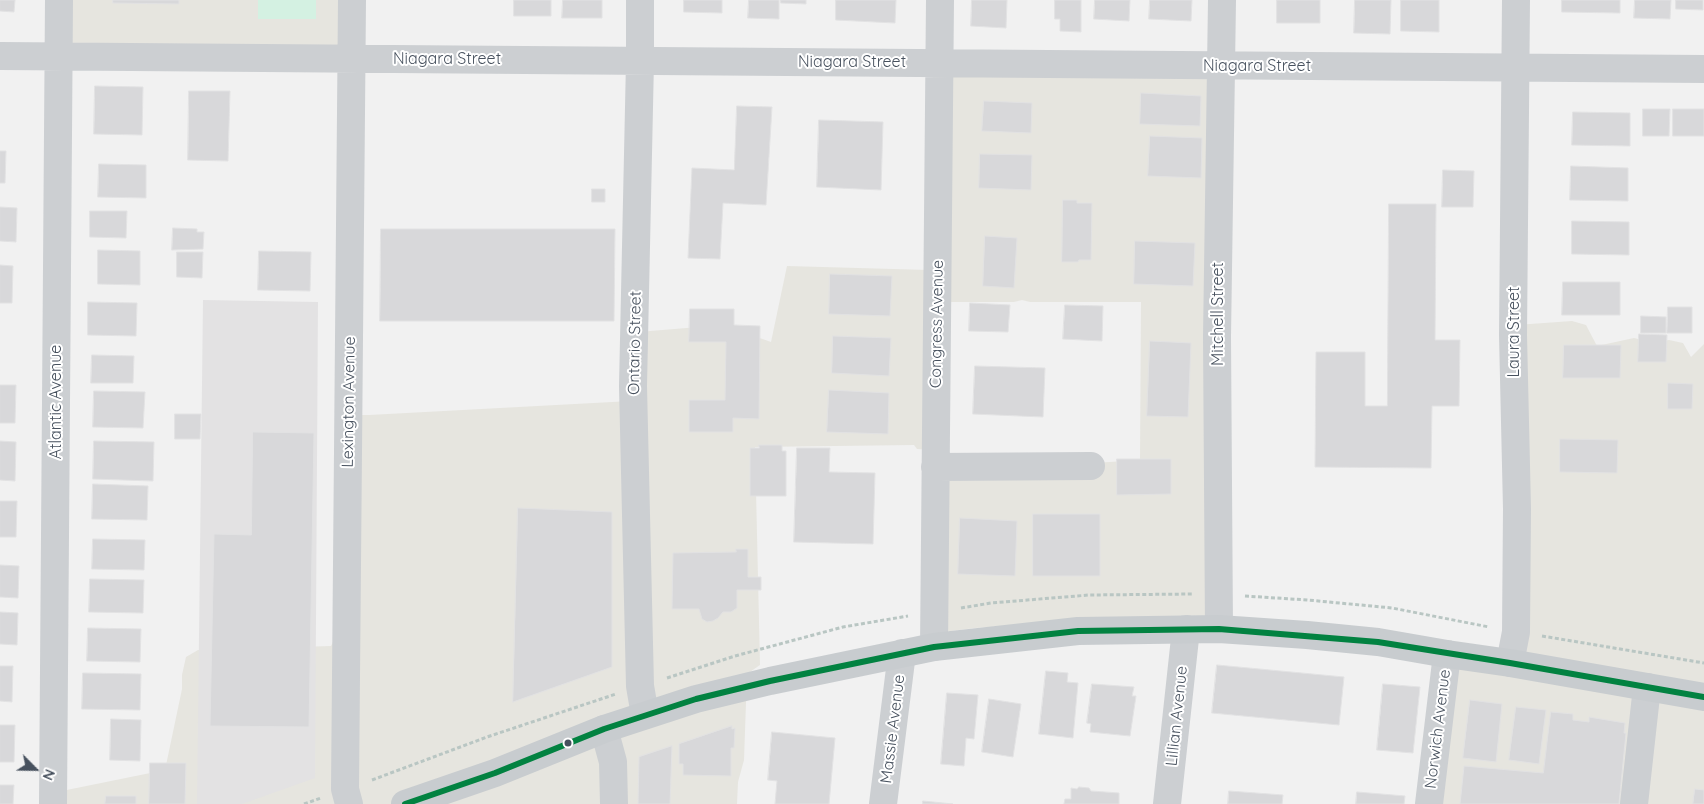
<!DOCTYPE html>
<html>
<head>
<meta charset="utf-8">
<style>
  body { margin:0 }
  #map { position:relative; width:1704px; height:804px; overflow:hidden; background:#f1f1f1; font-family:Quicksand,sans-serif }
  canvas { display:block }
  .north { position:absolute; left:10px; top:744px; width:50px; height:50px; -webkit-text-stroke:4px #fff; paint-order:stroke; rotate:113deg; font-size:14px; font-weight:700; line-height:20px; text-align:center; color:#47515e }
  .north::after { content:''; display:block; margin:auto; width:18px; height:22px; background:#47515e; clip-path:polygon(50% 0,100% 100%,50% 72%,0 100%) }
</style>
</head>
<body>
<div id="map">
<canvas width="1704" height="804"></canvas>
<div class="north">N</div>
</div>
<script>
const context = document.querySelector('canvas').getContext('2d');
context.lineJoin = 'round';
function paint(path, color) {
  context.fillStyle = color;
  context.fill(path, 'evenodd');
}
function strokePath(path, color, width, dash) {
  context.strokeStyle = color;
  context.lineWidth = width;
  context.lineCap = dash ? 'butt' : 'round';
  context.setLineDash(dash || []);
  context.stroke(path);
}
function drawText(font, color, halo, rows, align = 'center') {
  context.font = font + ' Quicksand,sans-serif';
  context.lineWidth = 4;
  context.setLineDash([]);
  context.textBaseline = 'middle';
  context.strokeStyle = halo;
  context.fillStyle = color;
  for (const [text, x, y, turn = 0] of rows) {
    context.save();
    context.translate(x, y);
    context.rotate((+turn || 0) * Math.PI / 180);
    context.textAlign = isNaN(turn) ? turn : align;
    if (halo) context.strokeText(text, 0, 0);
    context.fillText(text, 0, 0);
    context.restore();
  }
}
const commercial = new Path2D(`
  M55,0H348V59L60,55Z
  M933,66L1223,67L1221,619L1083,621L975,628L935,633L940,473L1140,460L1141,302H1030L1022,300L1014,302H935L931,450L917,449L914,445L755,447L760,665L747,674L744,760L738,782L737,804H46L47,794L165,770L182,689V675L186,657L198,650L331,646L334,640L342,415H369L631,401L638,332L723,325L771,342L787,266L929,270Z
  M1572,321L1586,325L1597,346L1634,338L1651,342L1669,340L1683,343L1691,357L1704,344V804H1426L1441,646L1496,650L1504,646L1516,325Z`);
const education = new Path2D(`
  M203,300L318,302L315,778L242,804H197Z`);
const green = new Path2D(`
  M258,0H316V19H258Z`);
const building = new Path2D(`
  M0,0H15L14,12L0,11Z
  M113,0H179V4L113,3Z
  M514,0H551V16H514Z
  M563,0H602V18H562Z
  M684,0H722V13L684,12Z
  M749,0H779V19L748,18Z
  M781,0H806V4L781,3Z
  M836,0H896L895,23L836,20Z
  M972,0H1007L1006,28L971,26Z
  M1055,0H1081V32L1060,31V19H1055Z
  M1095,0H1130L1129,21L1094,19Z
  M1150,0H1192L1191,21L1149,19Z
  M1277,0H1320V23H1277Z
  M1355,0H1391L1390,34L1354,33Z
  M1401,0H1439V32L1401,31Z
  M1562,0H1620V13L1562,12Z
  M1635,0H1671L1670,19L1634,18Z
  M1676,0H1703V10L1676,9Z
  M95,86L143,87L142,135L94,134Z
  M189,91H230L228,161L188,160Z
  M1141,93L1201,96L1200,126L1140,124Z
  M984,101L1032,103L1031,133L982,131Z
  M737,106L772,107L766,205L723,203L720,259L688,258L692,168L734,170Z
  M1643,109H1670L1669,136H1643Z
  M1673,109H1704V136H1673Z
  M1573,112L1630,113V146L1572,145Z
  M819,120L883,122L881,190L817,187Z
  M1150,136L1202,138L1201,178L1148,176Z
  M0,151H6L5,183H0Z
  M980,154L1032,155L1031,190L979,188Z
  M99,164L146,165V198L98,197Z
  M1571,166L1628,168V201L1570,200Z
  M1443,170L1474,171L1473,207H1442Z
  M592,189H605V202H592Z
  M1063,200H1077V203H1092L1091,260H1079L1078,262H1062Z
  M1389,204H1436L1435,340H1460L1459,406H1432L1431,468L1315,467L1316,352H1365V406H1387Z
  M0,207L17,208L16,242L0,241Z
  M90,211H127L126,238L90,237Z
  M1572,221L1629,222V255L1572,254Z
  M173,228L197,229V232H204L203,249L172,250Z
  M381,229H615L614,321H380Z
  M985,236L1017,238L1014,288L983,286Z
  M1135,241L1195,243L1193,286L1134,284Z
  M98,250L140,251V285L98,284Z
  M259,251L311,252L310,291L258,290Z
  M177,252H203L202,278L177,277Z
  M0,265L13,266L12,303H0Z
  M830,274L892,276L890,316L829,314Z
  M1563,282H1620V315H1562Z
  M88,302L137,303L136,336L88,335Z
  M970,303L1010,305L1008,332L969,331Z
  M1065,305L1103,306L1102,341L1063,339Z
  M1668,307H1692V333H1667Z
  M690,309H734V325L760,326L759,419L733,418V432H689V400H725L726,342H689Z
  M1641,316L1666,317V333H1641Z
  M1639,334L1667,335L1666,362H1638Z
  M833,336L891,338L889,376L832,373Z
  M1150,341L1191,343L1188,417L1147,416Z
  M1564,345H1621L1620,378H1563Z
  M92,355L134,356L133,383H91Z
  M975,366L1045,368L1043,417L973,414Z
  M1668,383L1693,384L1692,409H1668Z
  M0,385H16L15,423H0Z
  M829,390L889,393L888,434L827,432Z
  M94,391L145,392L143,428L93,427Z
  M175,414H201L200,439H175Z
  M253,432L314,433L309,727L210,726L214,534L251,535Z
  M1560,439L1618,440L1617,473L1560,472Z
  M0,441L16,442L15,481L0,480Z
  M94,441L154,442L153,481L93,479Z
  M759,445H782V451H786V496H750V448H759Z
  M797,448H830L829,472L875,473L873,544L794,542Z
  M1117,459H1171V494L1117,495Z
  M93,484L148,486L147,520L92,519Z
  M0,501H17L16,537H0Z
  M518,508L612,512V667L513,702Z
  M1033,514H1100V576H1033Z
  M960,518L1017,521L1015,576L958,574Z
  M93,539L145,540L144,570L92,569Z
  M736,549H748V577H761V590H737V608L731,612H723L718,618L713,621L707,622L702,619L699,609H672L673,553L736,552Z
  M0,565L19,566L18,598L0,597Z
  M90,579L144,580L143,613L89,612Z
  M0,612L18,613L17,645L0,644Z
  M88,628L141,629L140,662L87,661Z
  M1217,665L1344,677L1339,725L1212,713Z
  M0,666H13L12,702L0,701Z
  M1046,671L1068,673L1067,682L1078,683L1073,738L1039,734Z
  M83,673L141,674L140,710L82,709Z
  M1092,684L1134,687L1132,696H1136L1130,736L1090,732L1091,724L1087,723Z
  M1383,684L1420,687L1413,753L1377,750Z
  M947,693L978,695L974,739L966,738L964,766L941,764Z
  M989,699L1021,704L1013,757L982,752Z
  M1470,700L1502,704L1496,762L1463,758Z
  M1516,707L1546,710L1539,764L1509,760Z
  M1551,712L1573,714V720L1589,722V717L1625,723L1624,733H1626L1619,804H1460L1464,766L1543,773Z
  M111,719L141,720L140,761L110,760Z
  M0,725H15L14,762H0Z
  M732,726V729L735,728L734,748H731V776L683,775V764H679V744Z
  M772,732L835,738L829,804H775L777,781L768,780Z
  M672,746L670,804H638L639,757Z
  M150,763H186L185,804H149Z
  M0,785H14L13,804H0Z
  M1079,787L1089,788L1091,791L1119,793V804H1064L1065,799H1071V788L1077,789Z
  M1695,789L1704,790V804H1693Z
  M1229,791L1283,795L1282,804H1228Z
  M1357,792L1405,796L1404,804H1356Z
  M106,796H136V804H105Z
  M923,801L953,804H923Z`);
const path = new Path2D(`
  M1245,596L1308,600L1392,608L1489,627
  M961,608L991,603L1089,595L1194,594
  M1542,636L1704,663
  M667,678L735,656L843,627L908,616
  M372,780L487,737L616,694
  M304,804L321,798`);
const minor = new Path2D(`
  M640,0V61L633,386L640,686L645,715
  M0,56L1704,69
  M935,467L1091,466
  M1219,629L1217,337L1222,0
  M934,647L940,0
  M1510,663L1516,632L1517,509L1513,335L1516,0
  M604,729L613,762L614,804
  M53,804L59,0
  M349,804L345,789L352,0
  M883,804L902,653
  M1167,804L1186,629
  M1429,804L1447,654
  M1634,804L1647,687`);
const major = new Path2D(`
  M405,804L495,773L604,729L696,699L770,681L934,647L1078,631L1219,629L1307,635L1378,642L1447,654L1510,663L1704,697`);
const bus1 = new Path2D(`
  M405,804L495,773L604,729L696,699L770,681L934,647L1078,631L1219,629L1378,642L1510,663L1704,697`);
const markers = [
  [568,743,4.5,"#47515e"]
];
const streetNames = [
  ["Niagara Street",447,59],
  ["Niagara Street",852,62],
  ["Niagara Street",1257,66],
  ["Mitchell Street",1218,314,-90],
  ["Congress Avenue",937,324,-89],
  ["Laura Street",1514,332,-90],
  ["Ontario Street",635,343,-89],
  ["Atlantic Avenue",56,402,-90],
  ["Lexington Avenue",349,402,-89],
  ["Lillian Avenue",1177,716,-84],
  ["Massie Avenue",893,729,-83],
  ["Norwich Avenue",1438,729,-83]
];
paint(commercial, '#e6e5df');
paint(education, '#e3e2e3');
paint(green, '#d4f1e2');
paint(building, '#d8d8da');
strokePath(building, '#e2e2e3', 1);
strokePath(path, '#b9c6c3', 3, [4, 2.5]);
strokePath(minor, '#cccfd2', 28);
strokePath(major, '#c8cccf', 28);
strokePath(bus1, '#028241', 6);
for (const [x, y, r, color] of markers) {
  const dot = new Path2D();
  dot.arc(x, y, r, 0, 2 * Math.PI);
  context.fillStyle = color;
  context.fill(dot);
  strokePath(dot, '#fff', 2);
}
drawText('16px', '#47515e', '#fff', streetNames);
</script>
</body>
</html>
